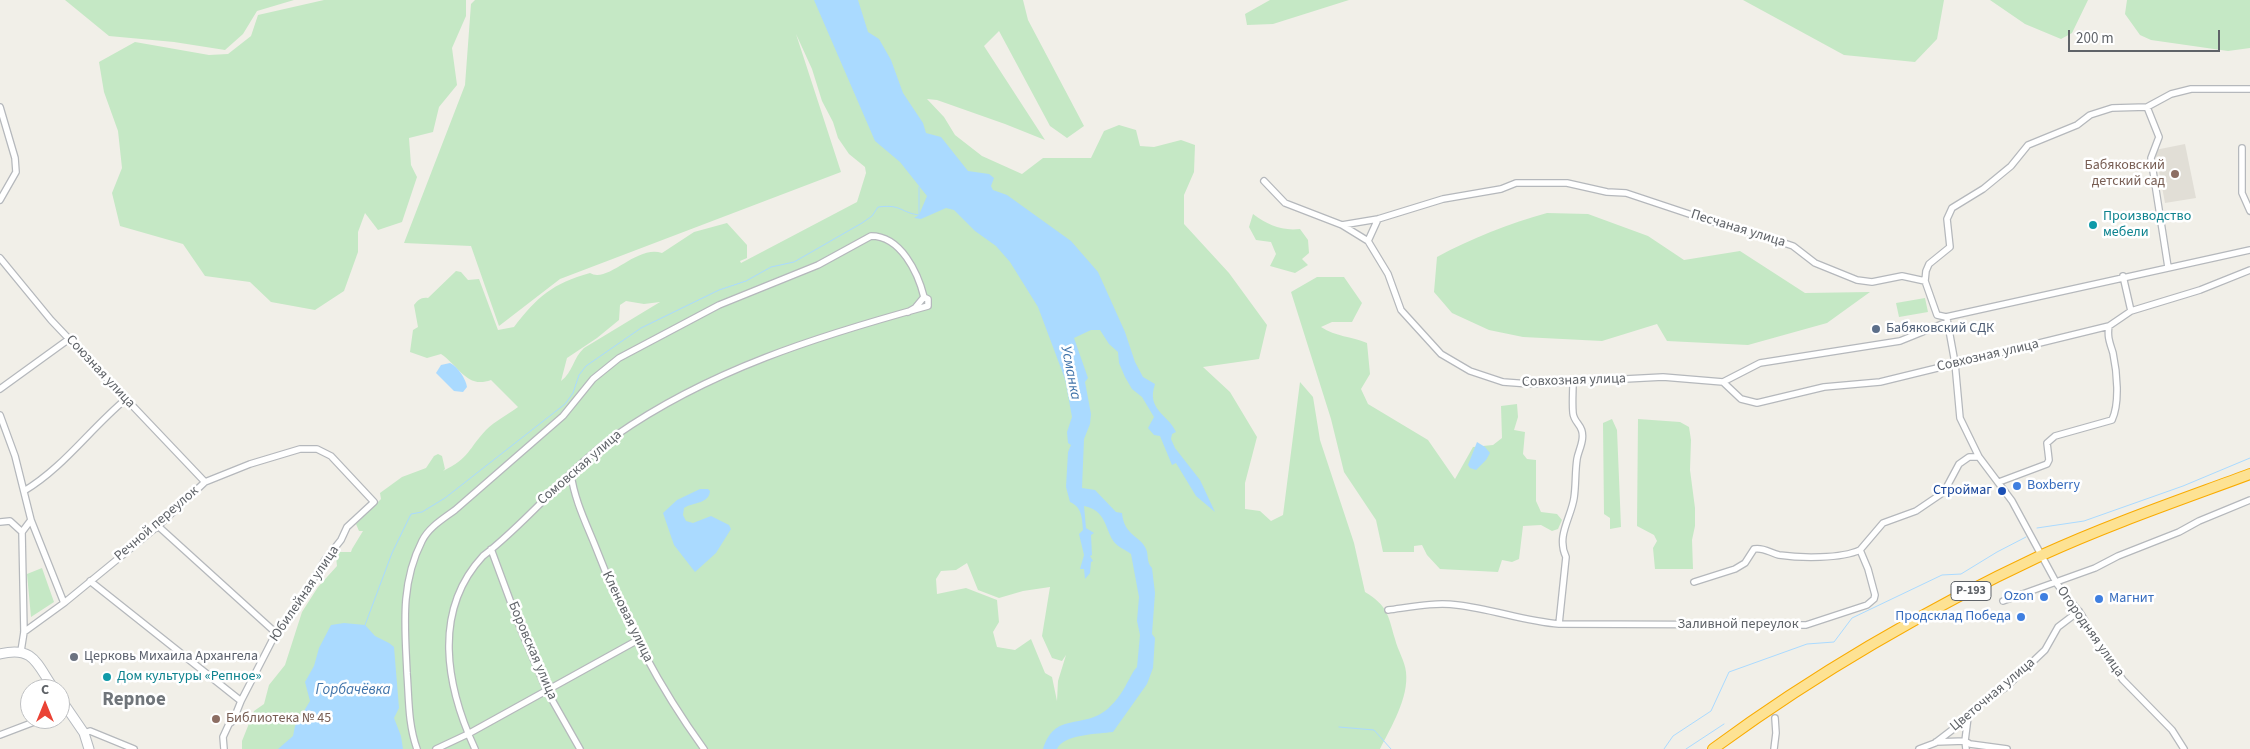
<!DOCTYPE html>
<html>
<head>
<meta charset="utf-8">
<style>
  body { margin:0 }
  #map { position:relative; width:2250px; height:749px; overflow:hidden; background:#f1efe8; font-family:"Source Sans 3",sans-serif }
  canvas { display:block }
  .north { position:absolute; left:20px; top:679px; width:50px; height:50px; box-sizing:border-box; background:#fff; border:1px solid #bfc1c3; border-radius:50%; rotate:0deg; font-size:14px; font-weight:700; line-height:20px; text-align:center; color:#5f6368 }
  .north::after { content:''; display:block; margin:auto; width:18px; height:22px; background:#ea4335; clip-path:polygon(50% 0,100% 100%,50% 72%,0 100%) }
  .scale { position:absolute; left:2068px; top:30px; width:152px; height:22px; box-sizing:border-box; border:2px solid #5f6368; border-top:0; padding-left:6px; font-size:15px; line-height:18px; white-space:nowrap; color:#5f6368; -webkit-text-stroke:4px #fff; paint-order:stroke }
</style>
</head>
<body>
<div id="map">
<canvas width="2250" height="749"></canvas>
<div class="north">С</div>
<div class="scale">200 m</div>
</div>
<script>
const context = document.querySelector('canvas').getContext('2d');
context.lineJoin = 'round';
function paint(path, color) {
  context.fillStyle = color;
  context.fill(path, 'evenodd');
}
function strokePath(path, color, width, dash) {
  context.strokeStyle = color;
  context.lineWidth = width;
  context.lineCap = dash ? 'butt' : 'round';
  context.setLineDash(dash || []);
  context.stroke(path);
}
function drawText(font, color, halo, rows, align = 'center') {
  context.font = font + ' "Source Sans 3",sans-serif';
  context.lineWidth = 5;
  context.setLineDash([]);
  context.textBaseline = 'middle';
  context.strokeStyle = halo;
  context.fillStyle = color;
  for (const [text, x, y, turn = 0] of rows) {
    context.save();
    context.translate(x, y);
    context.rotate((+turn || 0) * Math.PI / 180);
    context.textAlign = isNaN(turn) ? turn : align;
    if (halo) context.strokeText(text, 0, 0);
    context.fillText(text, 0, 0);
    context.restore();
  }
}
const education = new Path2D(`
  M2185,144L2196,198L2165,203L2155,150Z`);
const green = new Path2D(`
  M65,0H294L257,11L243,34L225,50L174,42L109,36Z
  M324,0H466V16L452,48L457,85L439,107L433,132L409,138L411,165L417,177L402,222L378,230L365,213L358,232V252L344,291L315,310L271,302L250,282L205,276L183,244L120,226L112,193L122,168L118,131L104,92L99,62L135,42L209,55L228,54L251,36L258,15Z
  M475,0H1023L1028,20L1084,126L1067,138L1050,126L999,31L984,46L1045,140L1005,124L937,100L927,99L944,117L955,135L982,156L1022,174L1043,158H1091L1104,131L1119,125L1136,130L1140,146L1154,147L1181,140L1195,145L1194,172L1184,195V224L1229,273L1267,325L1259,359L1203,367L1230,392L1257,437L1245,483V509L1260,511L1271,521L1283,515L1300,382L1313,397L1320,440L1354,543L1365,592C1388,606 1388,615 1395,639C1398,651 1405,661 1406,672C1409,698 1391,727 1380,749H242V741L254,711L264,704L269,685L285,665L302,612L318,587L337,566L336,557L339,552H351L352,549L363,531H359L356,524L381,499L380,493L402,477L426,468L434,456L438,454L442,456L445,469L443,471C470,458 468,449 486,430C495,421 507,415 518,407L491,380C467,389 460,367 441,354L427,358L410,352L413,330L418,327L414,305C418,300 421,297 428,298L456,271L461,272L468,280L479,279L498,330L514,327C537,297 553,283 590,273C608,284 637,244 662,253L694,232L727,223L747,245V258L740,261L741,263L857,202L866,173L865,167L849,154L838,138L833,122L822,101L812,69L796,34L841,172L560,279L499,326L471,246L404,243L465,85L471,4ZM626,301L644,304L660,302L584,348C573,358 573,372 561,381L567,358L597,338L619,320L620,305ZM967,563L978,590L999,598L1023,591L1050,587L1042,636L1052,658L1062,661L1066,655L1058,681L1057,701L1052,677L1045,673L1031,639L1015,650L997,647L993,632L999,622L997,600L966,588L937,594L936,579L941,571L956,570Z
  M1270,0H1349L1273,24L1247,25L1245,14Z
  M1743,0H1944L1937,39L1915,62L1844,55Z
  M1990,0H2088L2072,33L2061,39L2025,24Z
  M2127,0H2250V48L2228,51L2151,40L2140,35L2125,14Z
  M1547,213L1588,214L1648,236L1684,260L1740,251L1805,293L1870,292L1827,323L1748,345L1667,341L1657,324L1602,341L1523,337L1489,330L1452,313L1434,292L1437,257C1472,238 1508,224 1547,213Z
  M1253,214C1268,225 1281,231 1300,229L1308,240L1309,253L1302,259L1308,265L1295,273L1270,266L1276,254L1271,242L1256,240L1249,227Z
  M1317,277H1344L1362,303L1352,322H1332L1321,327C1336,337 1351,336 1367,343L1370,374L1361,389L1368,404L1428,440L1455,479L1473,447L1493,445L1502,438L1501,406L1517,404L1518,417L1514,430L1525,432L1523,454L1527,459L1536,460V501L1541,512L1557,514L1562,520L1558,529L1552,531L1541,525L1523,526L1519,559L1512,562L1502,560L1498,572L1440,569L1427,555L1422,545L1414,546V552H1383L1376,520L1344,472L1331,419L1291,292Z
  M1925,298L1928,312L1899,317L1896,303Z
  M1612,419L1617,430L1621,527L1610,529V518L1604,514L1603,423Z
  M1638,419L1680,422L1689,427L1691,440L1690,470L1695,508V526L1692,540L1693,569H1655L1653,548L1657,541L1654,535L1637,526Z
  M42,568L54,602L31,617L27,574Z`);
const water = new Path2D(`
  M814,0H858L868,32L879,39L891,60L903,93L923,123L926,133L941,137L968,171L989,174L994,178L991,186L993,190L1007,195L1071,241L1098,272L1125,332L1135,362L1143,377L1155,384C1146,410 1168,414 1176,432L1172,434L1171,439L1175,448L1200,480L1215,512L1196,496L1176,463L1172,465L1160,436L1154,435L1148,428L1154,417L1142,397L1132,389L1125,377L1119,363L1118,352L1109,344L1100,330H1091L1074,338L1088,378L1085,382L1091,414L1090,424L1084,439L1082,488L1095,490L1116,512L1122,513C1124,536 1141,536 1146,549C1149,555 1146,562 1152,568L1155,593L1152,634L1155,638L1153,668L1147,684L1113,732C1098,734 1064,734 1057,749H1043C1055,712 1080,729 1105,711C1113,705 1123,692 1127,683C1131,677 1132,672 1137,667L1140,635L1137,621L1139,597L1131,554C1126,550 1118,547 1114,542C1105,529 1106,510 1084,506L1086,528L1094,533L1091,535L1092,555L1090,556L1093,561L1091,562L1090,573L1085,579L1084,569H1080L1084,555L1079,534L1083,530C1082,518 1082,507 1070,502L1066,487L1068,452L1071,445L1068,443L1067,432L1072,417L1065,379L1038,307L1010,262L996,246L975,231L954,210L946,208L921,219L914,218L919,215L927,196L900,162L875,141Z
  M450,363C458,367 466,379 467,387L463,392L454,391L436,373L441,365Z
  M1477,442L1485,447L1490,453L1486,460L1476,470L1470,468L1468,465Z
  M700,489H708L710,491C709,504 693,502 684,508L683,515L686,521L693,523L711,516L729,525L731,529L716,553L695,572L674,545L663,513L677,500Z
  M344,623L365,625L375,636L389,643L394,647L399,708L394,718L401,736L403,749H278L293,736L295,726L310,701L305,682L314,666L319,648L331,625Z`);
const stream = new Path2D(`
  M2037,528L2084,521L2183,486L2250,458
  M365,625L392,553L411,514L422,512L445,498L565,404L573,393L579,375L586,366L641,328L719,290L746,281L771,267L794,262L862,223L872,216L878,207C902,204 899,212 919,215V187
  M1339,727L1374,730L1391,749
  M1664,749L1673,736L1711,711L1729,672L1807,644L1834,642L1852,618L1942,575L1961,574L1997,552L2026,537
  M1686,749L1724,724`);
const street = new Path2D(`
  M2250,89H2191L2171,94L2147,107L2112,108L2090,115L2077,125L2028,145L2011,166L1983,189L1952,208L1947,219L1950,247L1929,264L1926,271L1925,281L1937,315L1946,317L2250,250
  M0,107L15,158L16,172L0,200
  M2147,107L2159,137L2151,158L2168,267
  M2242,148V193L2250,211
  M1264,181L1285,203L1342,225L1378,219L1443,199L1501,189L1516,183H1567L1607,192L1626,193L1728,227L1766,237L1793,246L1815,263L1857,280L1872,282L1902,276L1925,281
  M1378,219L1368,241L1388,274L1401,310L1441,354L1470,371L1503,382L1530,384L1663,377L1723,382L1760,363L1900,341L1947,322
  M1342,225L1368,241
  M0,258L51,320L205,482
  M2123,276L2131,311
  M1947,319L1955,363L1960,418L1979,457L2012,501L2057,584L2081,614L2105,656L2123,680L2172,730L2184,749
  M1723,382L1741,399L1757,403L1824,387L1880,382L2109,326L2131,311L2200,290L2250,270
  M0,389L69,339
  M0,415L15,456L31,520L22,532L24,632L21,651
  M571,474C574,498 585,521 594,543C622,616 658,686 704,749
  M1999,482L2047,464L2049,460L2047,443L2055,436L2112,420C2120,403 2117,372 2113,353C2110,343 2107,337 2109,326
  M24,491C63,468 91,428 126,399
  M31,520L64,603
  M0,522L10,521L22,532
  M158,526L276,633
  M491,549L521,630L547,691L580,749
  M90,581L241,701
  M1694,582L1735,569L1745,563L1754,549C1764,547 1770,553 1779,555C1800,558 1841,559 1860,550
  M2003,601L2095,568L2118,556L2179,532L2199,521L2250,500
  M1388,610C1411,607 1435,602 1457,605C1492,609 1524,621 1559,624L1806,625L1867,605L1874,599L1875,595L1868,569L1860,550L1883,523L1916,511L1944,492L1959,464L1969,457H1979
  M1559,624L1566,557C1556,536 1571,518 1574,498C1576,485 1575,472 1577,459C1578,453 1581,447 1582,441C1585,425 1574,424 1573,413C1572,403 1573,392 1573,382
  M24,632L64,603L158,526L205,482L250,464L300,449H317L331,456L374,502L347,527L341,540L325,560L302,598L276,633L241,701L233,721L229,724L223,737L224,749
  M1968,717L1965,741L1970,744L2007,749
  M84,733L90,731L134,749
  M0,735L42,719
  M1936,742L1965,741L1966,749
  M417,749C408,724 409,699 407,673C405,627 400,584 422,541C429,527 443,519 455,510L563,416L593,379L619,358L719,305L818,265L871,236C901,236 918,273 924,297
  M436,749L468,734L636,641
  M475,749C446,686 432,611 483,556C530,520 566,471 615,436C709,370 818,336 928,306V299L924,297L915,308L908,312
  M1774,749L1776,733L1775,718
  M1919,749L1935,743L1965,720L1979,705L2005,688L2045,650L2058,627L2079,611`);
const secondary = new Path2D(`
  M0,654C34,645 37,665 54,689
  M60,698L84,733L89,749`);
const highway = new Path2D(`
  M1713,749C1815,674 1927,609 2042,555C2110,524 2180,500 2250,474`);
const markers = [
  [2175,174,5,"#8d6e63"],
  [2093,225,5,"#0f9aa8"],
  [1876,329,5,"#5c6f8a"],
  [2017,486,5,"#3f7fe0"],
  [2002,491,5,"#1a4fb4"],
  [2044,597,5,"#3f7fe0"],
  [2099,599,5,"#3f7fe0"],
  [2021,617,5,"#3f7fe0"],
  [74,657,5,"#6b7280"],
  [107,677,5,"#0f9aa8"],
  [216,719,5,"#8d6e63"]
];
const shields = [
  [1971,591,40]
];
const shieldNames = [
  ["Р-193",1971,591]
];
const educationNames = [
  ["Бабяковский",2165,166],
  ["детский сад",2165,182],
  ["Библиотека № 45",226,719,"left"]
];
const cultureNames = [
  ["Производство",2103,217],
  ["мебели",2103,233],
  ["Дом культуры «Репное»",117,677]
];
const streetNames = [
  ["Песчаная улица",1738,229,17],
  ["Совхозная улица",1988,356,-13],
  ["Союзная улица",100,372,47],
  ["Совхозная улица",1574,381,-2],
  ["Сомовская улица",580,468,-41],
  ["Речной переулок",157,524,-41],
  ["Юбилейная улица",305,594,-56],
  ["Кленовая улица",627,617,64],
  ["Заливной переулок",1738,625],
  ["Огородняя улица",2090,632,55],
  ["Боровская улица",532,651,67],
  ["Цветочная улица",1993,695,-40]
];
const serviceNames = [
  ["Бабяковский СДК",1886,329]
];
const shopNames = [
  ["Boxberry",2027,486],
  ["Ozon",2034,597,"right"],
  ["Магнит",2109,599],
  ["Продсклад Победа",2011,617,"right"]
];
const transitNames = [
  ["Строймаг",1992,491]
];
const worshipNames = [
  ["Церковь Михаила Архангела",84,657]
];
const waterNames = [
  ["Усманка",1070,373,79],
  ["Горбачёвка",353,691]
];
const districtNames = [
  ["Repnoe",134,701]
];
paint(education, '#e1ded6');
paint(green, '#c5e8c5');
paint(water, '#aadaff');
strokePath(stream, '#aadaff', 1);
strokePath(street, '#b5b8bc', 8);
strokePath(secondary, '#b6babf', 11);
strokePath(highway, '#f9ab00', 12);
strokePath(street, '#fff', 5.5);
strokePath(secondary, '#fff', 9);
strokePath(highway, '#fde293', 10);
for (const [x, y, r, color] of markers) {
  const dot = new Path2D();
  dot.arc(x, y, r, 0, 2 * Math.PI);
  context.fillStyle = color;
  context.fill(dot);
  strokePath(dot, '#fff', 2);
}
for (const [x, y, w] of shields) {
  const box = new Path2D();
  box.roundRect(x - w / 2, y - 9.5, w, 19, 4);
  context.fillStyle = '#fff';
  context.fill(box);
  strokePath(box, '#5f6368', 1);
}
drawText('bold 12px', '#5f6368', null, shieldNames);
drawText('14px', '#785e54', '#fff', educationNames, 'right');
drawText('14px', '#0d838f', '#fff', cultureNames, 'left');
drawText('14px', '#5f6368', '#fff', streetNames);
drawText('14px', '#4e5e75', '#fff', serviceNames, 'left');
drawText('14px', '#366cbe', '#fff', shopNames, 'left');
drawText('14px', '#164399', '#fff', transitNames, 'right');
drawText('14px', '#5b616d', '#fff', worshipNames, 'left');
drawText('italic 15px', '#4174aa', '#fff', waterNames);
drawText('bold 19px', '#70757a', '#fff', districtNames);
</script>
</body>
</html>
